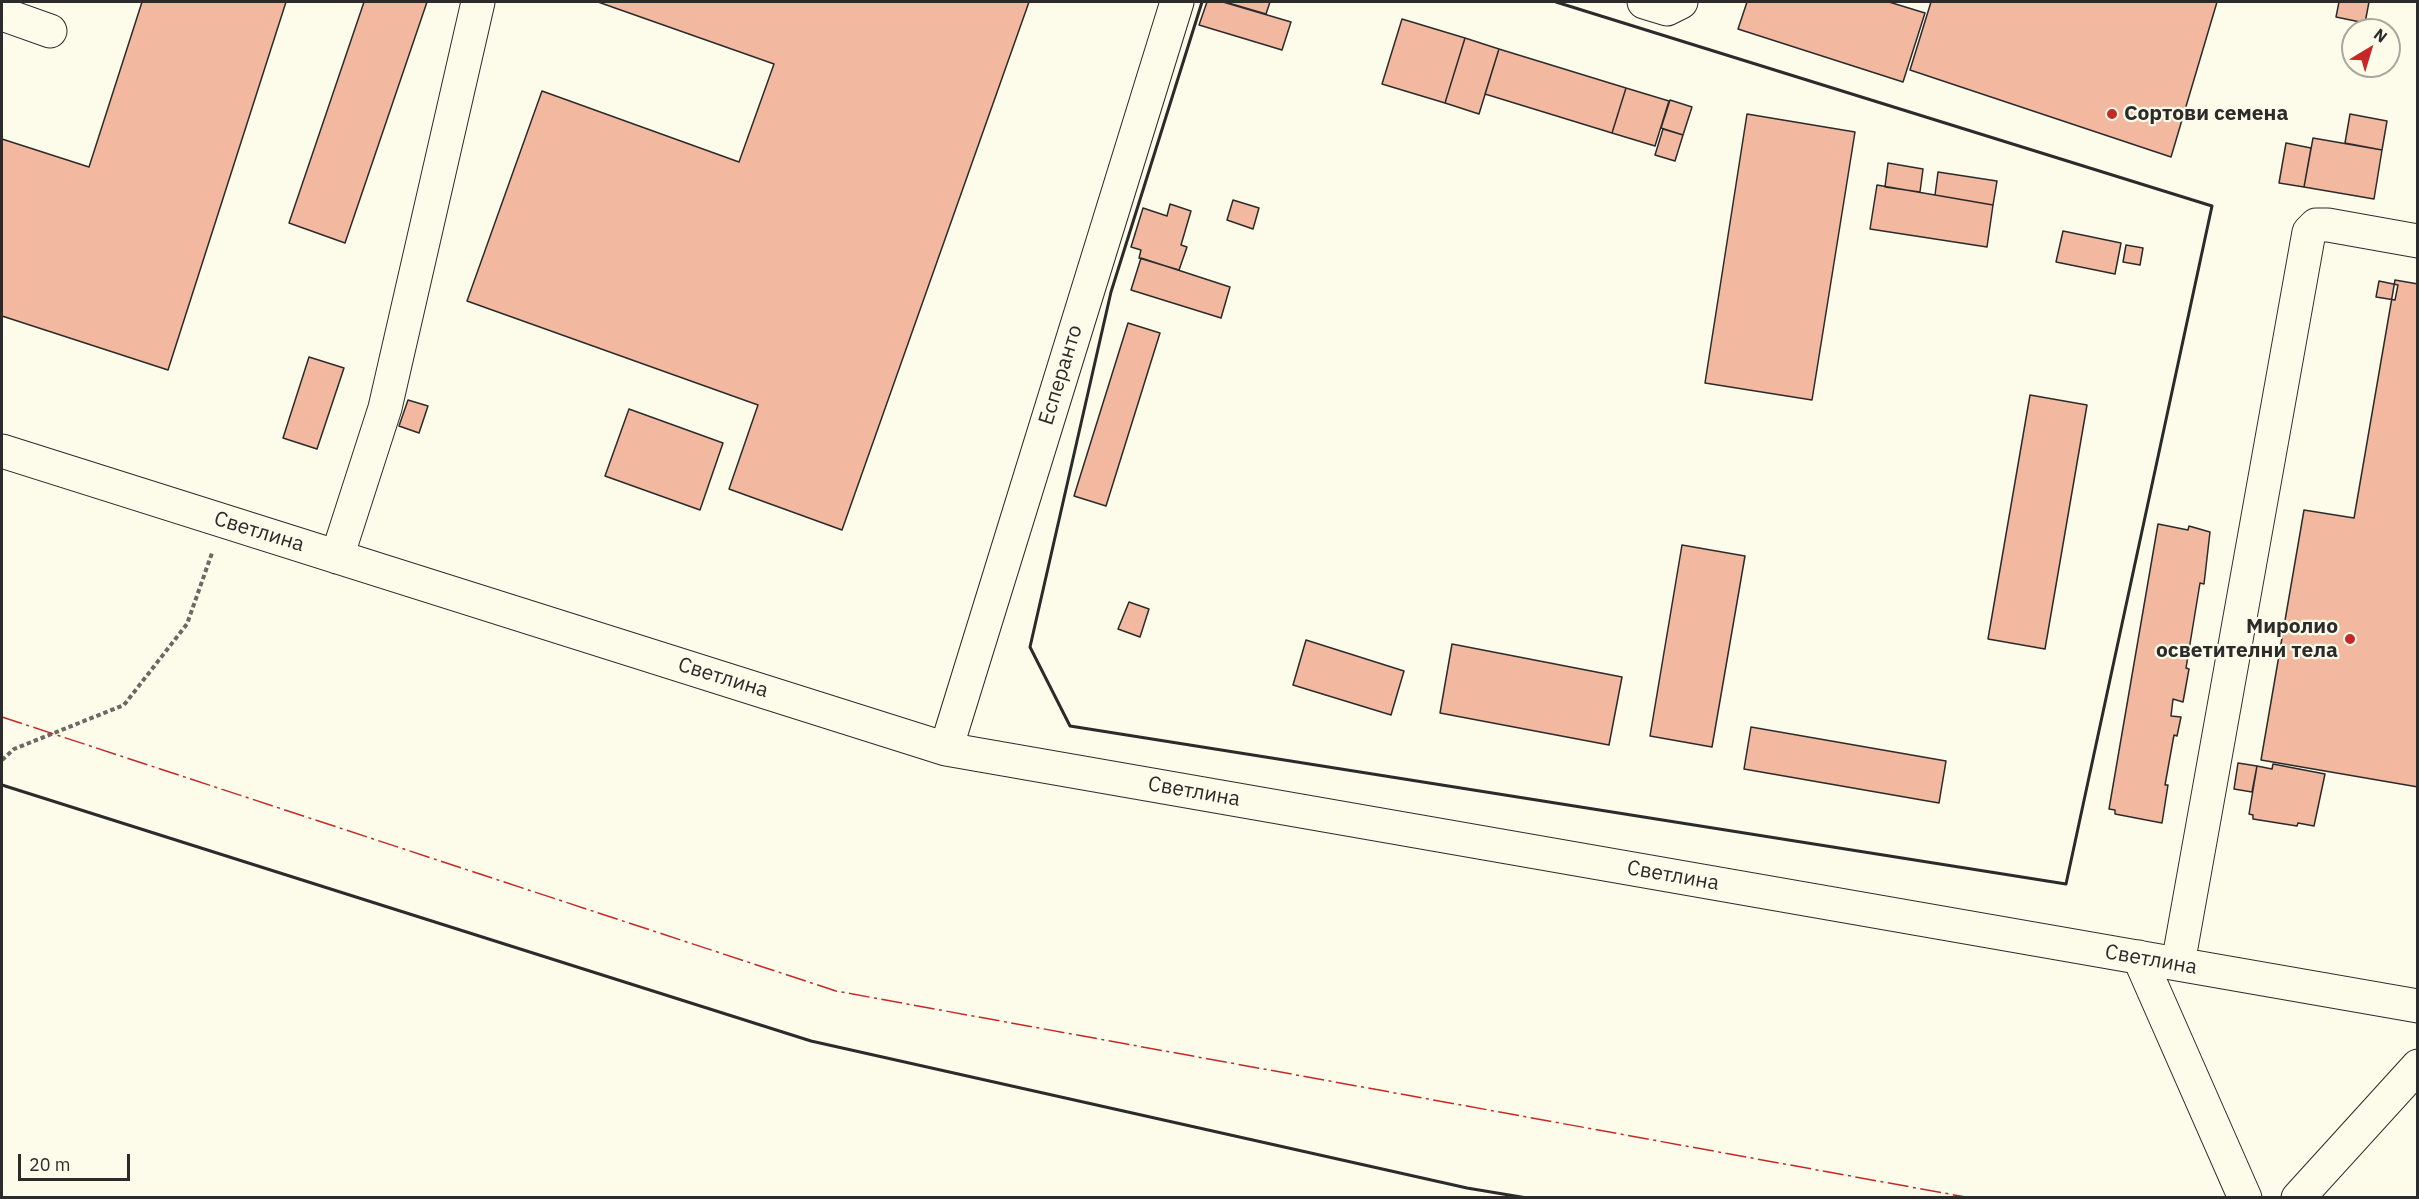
<!DOCTYPE html>
<html>
<head>
<meta charset="utf-8">
<style>
  body { margin:0 }
  #map { position:relative; width:2419px; height:1199px; overflow:hidden; background:#fdfbea; font-family:"IBM Plex Sans",sans-serif }
  canvas { display:block }
  .frame { position:absolute; inset:0; border:3px solid #2b2b2b; pointer-events:none }
  .north { position:absolute; left:2341px; top:18px; width:60px; height:60px; box-sizing:border-box; background:#fdfbea; border:2px solid #a9a89e; border-radius:50%; rotate:38deg; font-size:16px; font-weight:700; line-height:24px; text-align:center; color:#2b2b2b }
  .north::after { content:''; display:block; margin:auto; width:21px; height:27px; background:#c62828; clip-path:polygon(50% 0,100% 100%,50% 72%,0 100%) }
  .scale { position:absolute; left:18px; top:1154px; width:112px; height:27px; box-sizing:border-box; border:3px solid #2b2b2b; border-top:0; padding-left:8px; font-size:18px; line-height:21px; white-space:nowrap; color:#2b2b2b; -webkit-text-stroke:4px #fdfbea; paint-order:stroke }
</style>
</head>
<body>
<div id="map">
<canvas width="2419" height="1199"></canvas>
<div class="frame"></div>
<div class="north">N</div>
<div class="scale">20 m</div>
</div>
<script>
const context = document.querySelector('canvas').getContext('2d');
context.lineJoin = 'round';
function paint(path, color) {
  context.fillStyle = color;
  context.fill(path, 'evenodd');
}
function strokePath(path, color, width, dash) {
  context.strokeStyle = color;
  context.lineWidth = width;
  context.lineCap = dash ? 'butt' : 'round';
  context.setLineDash(dash || []);
  context.stroke(path);
}
function drawText(font, color, halo, rows, align = 'center') {
  context.font = font + ' "IBM Plex Sans",sans-serif';
  context.lineWidth = 4.5;
  context.setLineDash([]);
  context.textBaseline = 'middle';
  context.strokeStyle = halo;
  context.fillStyle = color;
  for (const [text, x, y, turn = 0] of rows) {
    context.save();
    context.translate(x, y);
    context.rotate((+turn || 0) * Math.PI / 180);
    context.textAlign = isNaN(turn) ? turn : align;
    if (halo) context.strokeText(text, 0, 0);
    context.fillText(text, 0, 0);
    context.restore();
  }
}
const building = new Path2D(`
  M142,2H286L168,370L2,316V139L89,167Z
  M364,2H427L345,243L289,223Z
  M598,2H1029L842,530L729,489L758,405L467,301L542,91L739,162L774,64Z
  M1207,2H1223L1291,22L1282,50L1199,25Z
  M1225,2H1270L1266,14Z
  M1747,2H1889L1925,13L1903,82L1738,29Z
  M1931,2H2217L2171,157L1910,70Z
  M2339,2H2369L2365,23L2336,17Z
  M1402,19L1465,38L1445,103L1382,84Z
  M1465,38L1499,49L1479,114L1445,103Z
  M1499,49L1626,88L1612,133L1485,94Z
  M1626,88L1669,101L1655,146L1612,133Z
  M1670,100L1692,107L1683,135L1661,128Z
  M1747,114L1855,132L1812,400L1705,383Z
  M2350,114L2387,121L2382,150L2345,143Z
  M1663,129L1683,135L1675,161L1655,155Z
  M2313,138L2382,150L2374,199L2304,187Z
  M2286,143L2311,148L2304,187L2279,183Z
  M1888,163L1923,169L1920,192L1885,187Z
  M1938,172L1997,181L1993,205L1935,195Z
  M1877,185L1993,205L1987,247L1870,229Z
  M1233,200L1259,208L1253,229L1227,220Z
  M1170,204L1191,211L1181,245L1187,247L1179,270L1139,258L1141,250L1131,247L1143,208L1167,216Z
  M2063,231L2121,243L2115,274L2056,262Z
  M2126,245L2143,248L2140,265L2123,262Z
  M1141,258L1230,287L1221,318L1131,290Z
  M2395,280L2418,284V787L2261,760L2304,510L2354,518Z
  M2379,281L2398,285L2395,300L2376,297Z
  M1128,323L1160,333L1106,506L1074,496Z
  M309,357L344,368L317,449L283,438Z
  M2030,395L2087,405L2045,649L1988,639Z
  M408,400L428,406L419,433L399,426Z
  M629,409L723,443L700,510L605,476Z
  M2158,524L2188,530L2189,526L2210,532L2204,584L2200,583L2186,668L2189,669L2183,702L2173,699L2171,716L2181,717L2177,736L2174,735L2165,785H2168L2162,823L2115,814V810L2109,809Z
  M1682,545L1745,556L1712,747L1650,736Z
  M1129,602L1149,609L1140,637L1118,629Z
  M1306,640L1404,671L1391,715L1293,685Z
  M1452,644L1622,677L1609,745L1440,713Z
  M1751,727L1946,761L1939,803L1744,769Z
  M2238,763L2257,766L2252,792L2234,789Z
  M2273,764L2325,774L2314,826L2298,823L2297,826L2253,819V815L2249,814L2257,766L2272,769Z`);
const path = new Path2D(`
  M2,760L14,749L124,705L187,624L212,553`);
const minor = new Path2D(`
  M1644,2L1667,9L1681,2
  M2,14L50,31
  M2,451L946,749L2418,1006
  M337,557L385,408L478,2
  M946,749L1177,2
  M2139,957L2245,1198
  M2178,964L2309,232L2316,225H2328L2418,241
  M2298,1198L2418,1066`);
const wall = new Path2D(`
  M1202,2L1111,292L1030,647L1070,726L2066,884L2212,206L1556,2
  M2,785L811,1041L1467,1188L1527,1198`);
const power = new Path2D(`
  M2,717L836,991L1971,1198`);
const markers = [
  [2112,114,6,"#c62828"],
  [2350,639,6,"#c62828"]
];
const poiNames = [
  ["Сортови семена",2124,114],
  ["Миролио",2338,627,"right"],
  ["осветителни тела",2338,651,"right"]
];
const streetNames = [
  ["Есперанто",1061,375,-73],
  ["Светлина",259,532,17],
  ["Светлина",723,678,17],
  ["Светлина",1194,792,10],
  ["Светлина",1673,876,10],
  ["Светлина",2151,960,10]
];
paint(building, '#f2b8a0');
strokePath(building, '#2b2b2b', 1.5);
strokePath(minor, '#2b2b2b', 35);
strokePath(path, '#6a6964', 4, [4.5, 3]);
strokePath(minor, '#fdfbea', 33);
strokePath(wall, '#2b2b2b', 3);
strokePath(power, '#c62828', 1.5, [21, 4.5, 3, 4.5]);
for (const [x, y, r, color] of markers) {
  const dot = new Path2D();
  dot.arc(x, y, r, 0, 2 * Math.PI);
  context.fillStyle = color;
  context.fill(dot);
  strokePath(dot, '#fdfbea', 2);
}
drawText('bold 21px', '#2b2b2b', '#fdfbea', poiNames, 'left');
drawText('21px', '#2b2b2b', '#fdfbea', streetNames);
</script>
</body>
</html>
